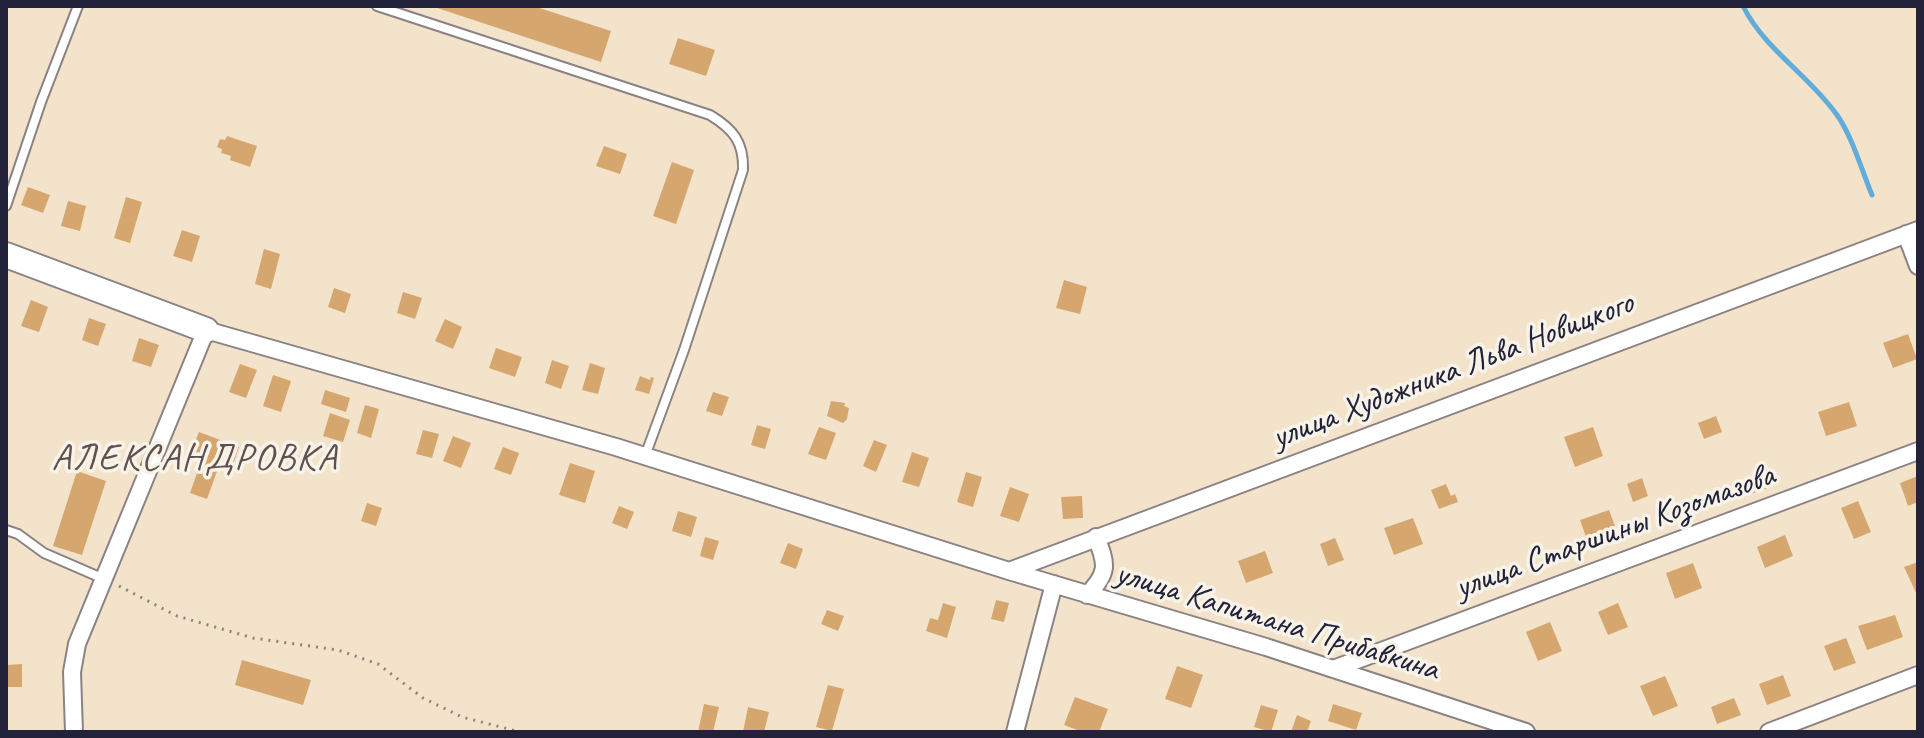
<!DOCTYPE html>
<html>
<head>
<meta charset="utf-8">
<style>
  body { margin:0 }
  #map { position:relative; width:1924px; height:738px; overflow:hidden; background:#f4e3cb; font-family:Caveat,sans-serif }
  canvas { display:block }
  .frame { position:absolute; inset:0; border:8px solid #22223b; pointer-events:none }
</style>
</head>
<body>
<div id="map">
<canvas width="1924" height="738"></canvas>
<div class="frame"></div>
</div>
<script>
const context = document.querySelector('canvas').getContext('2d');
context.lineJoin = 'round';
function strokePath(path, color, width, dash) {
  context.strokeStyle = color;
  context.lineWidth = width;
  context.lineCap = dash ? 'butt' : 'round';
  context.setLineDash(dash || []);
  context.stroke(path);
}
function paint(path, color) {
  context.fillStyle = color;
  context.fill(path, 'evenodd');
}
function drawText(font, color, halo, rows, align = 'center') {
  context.font = font + ' Caveat,sans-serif';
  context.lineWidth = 7;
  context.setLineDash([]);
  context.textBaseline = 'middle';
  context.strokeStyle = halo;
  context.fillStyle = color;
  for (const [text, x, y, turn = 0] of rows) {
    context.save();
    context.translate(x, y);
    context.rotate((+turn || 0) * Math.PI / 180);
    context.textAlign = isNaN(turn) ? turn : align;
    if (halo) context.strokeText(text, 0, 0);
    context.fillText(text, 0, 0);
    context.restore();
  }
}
const stream = new Path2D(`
  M1743,6C1765,50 1809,75 1837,115C1852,136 1862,171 1872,195`);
const building = new Path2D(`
  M431,6H533L611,31L601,62Z
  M678,38L715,50L706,76L669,64Z
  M227,136L257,146L250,167L230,160L231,156L221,153L222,149L217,147L220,139L225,140Z
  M604,146L627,154L620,174L596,166Z
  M672,162L694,170L676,224L653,216Z
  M28,187L50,195L43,213L21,205Z
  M126,197L142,202L130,243L114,238Z
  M68,201L86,206L80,231L61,226Z
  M182,230L200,236L192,262L173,256Z
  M264,249L280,254L271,289L255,284Z
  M1064,280L1087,287L1080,314L1056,308Z
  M334,288L351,294L345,313L328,307Z
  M403,292L422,298L415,319L397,313Z
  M31,300L48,307L39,332L21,326Z
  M89,318L106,324L98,346L82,340Z
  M445,319L462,327L453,349L435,341Z
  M1908,334L1917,359L1893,368L1883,343Z
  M139,338L159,345L151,367L132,361Z
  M496,348L522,357L515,377L489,368Z
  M552,360L569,366L561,389L545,383Z
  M590,363L605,368L598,394L582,390Z
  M240,364L257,370L246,398L229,392Z
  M273,375L291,381L281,412L263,406Z
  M640,376L650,380L651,377L654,378L649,394L635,390Z
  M325,390L350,398L346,412L321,404Z
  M713,392L729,397L722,416L706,411Z
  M831,401L845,403L844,406L849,408L847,419L843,423L827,416Z
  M1849,402L1857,426L1826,436L1818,412Z
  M365,405L379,409L371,438L357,433Z
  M330,413L350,420L343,442L323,436Z
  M1716,416L1722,432L1704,439L1698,423Z
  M757,425L771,429L765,449L751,445Z
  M819,427L836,433L826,460L808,454Z
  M1593,427L1603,456L1575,467L1564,437Z
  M423,430L439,434L432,458L416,454Z
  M199,432L239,447L232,467L220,463L207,499L190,493L203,456L191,452Z
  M453,436L471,443L461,468L443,461Z
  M874,440L887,445L876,472L863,466Z
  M503,447L519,453L511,475L494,469Z
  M912,452L929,458L919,487L902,482Z
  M570,463L595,471L585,503L559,495Z
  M77,471L106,481L82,555L53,546Z
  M966,472L982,477L973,507L957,502Z
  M1762,473L1768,488L1748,495L1743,480Z
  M1918,476V502L1908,506L1900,483Z
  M1642,478L1648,496L1633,502L1627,484Z
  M1446,484L1451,496L1455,494L1458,502L1439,509L1431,490Z
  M1010,487L1029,494L1019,522L1000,516Z
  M1082,496L1083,518L1063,519L1061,497Z
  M1858,501L1871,532L1854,539L1841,508Z
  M367,503L382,508L376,526L361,521Z
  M619,506L634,512L627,529L612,523Z
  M1609,510L1620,540L1591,551L1580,520Z
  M678,511L697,517L691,537L672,531Z
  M1413,518L1423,544L1394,555L1384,528Z
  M1785,535L1793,556L1765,568L1757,547Z
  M705,537L719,541L713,560L700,556Z
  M1335,538L1344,560L1328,566L1320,544Z
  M788,543L803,549L796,569L780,563Z
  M1265,551L1273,573L1246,583L1238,561Z
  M1918,562V597L1904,567Z
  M1693,563L1702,588L1675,599L1666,573Z
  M1485,574L1489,589L1471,595L1466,579Z
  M996,600L1009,603L1004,622L991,619Z
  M943,603L956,607L947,638L926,631L930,618L938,620Z
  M1618,603L1628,627L1608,635L1598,612Z
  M827,610L844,616L838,631L821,624Z
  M1895,615L1903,637L1867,650L1858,626Z
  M1550,622L1562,651L1538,661L1526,632Z
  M1846,638L1856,663L1834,671L1824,646Z
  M242,660L311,680L303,705L235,685Z
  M22,664V687H7V665Z
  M1177,666L1203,675L1191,708L1165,699Z
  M1783,675L1791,696L1767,705L1759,684Z
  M1665,676L1678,706L1653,716L1640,686Z
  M828,685L844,689L832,731L816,727Z
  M1075,697L1108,709L1099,732H1082L1064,725Z
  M1734,698L1741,715L1717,724L1711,707Z
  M704,704L719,707L713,732H698Z
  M1333,704L1362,713L1356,730L1328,721Z
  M1261,705L1278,710L1271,732L1254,727Z
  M748,707L769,712L764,732H743Z
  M1297,715L1311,721L1307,732H1291Z`);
const path = new Path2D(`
  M119,586L177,616L253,638L338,650L378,664L423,698L462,717L520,732`);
const lane = new Path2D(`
  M377,6L710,115C733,129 744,142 743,170L684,350L645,456
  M6,206L41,102L78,6
  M6,530L18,534L44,553L104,579`);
const street = new Path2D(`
  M1906,234L1918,266
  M1009,571L1918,230
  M1087,595C1109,573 1107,564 1096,537
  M1333,669L1918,451
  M74,732L72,672L77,644L206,330L616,447L1009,571L1266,647L1526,732
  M1015,732L1054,584
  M1769,732L1918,675`);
const secondary = new Path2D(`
  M6,255L206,330`);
const streetNames = [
  ["улица Художника Льва Новицкого",1453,371,-21],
  ["улица Старшины Козомазова",1615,532,-20],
  ["улица Капитана Прибавкина",1277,622,17]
];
const quarterNames = [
  ["АЛЕКСАНДРОВКА",195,459]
];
strokePath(stream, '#62acda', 5);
paint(building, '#d6a66f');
strokePath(lane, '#8b8283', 12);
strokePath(street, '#8b8283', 20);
strokePath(secondary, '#8b8283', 28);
strokePath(path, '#8b8283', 3, [2, 6]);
strokePath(lane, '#fff', 8);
strokePath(street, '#fff', 16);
strokePath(secondary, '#fff', 24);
drawText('34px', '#22223b', '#f7f3e8', streetNames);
context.letterSpacing = '2px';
drawText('38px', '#61504d', '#f7f3e8', quarterNames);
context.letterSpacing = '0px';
</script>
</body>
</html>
